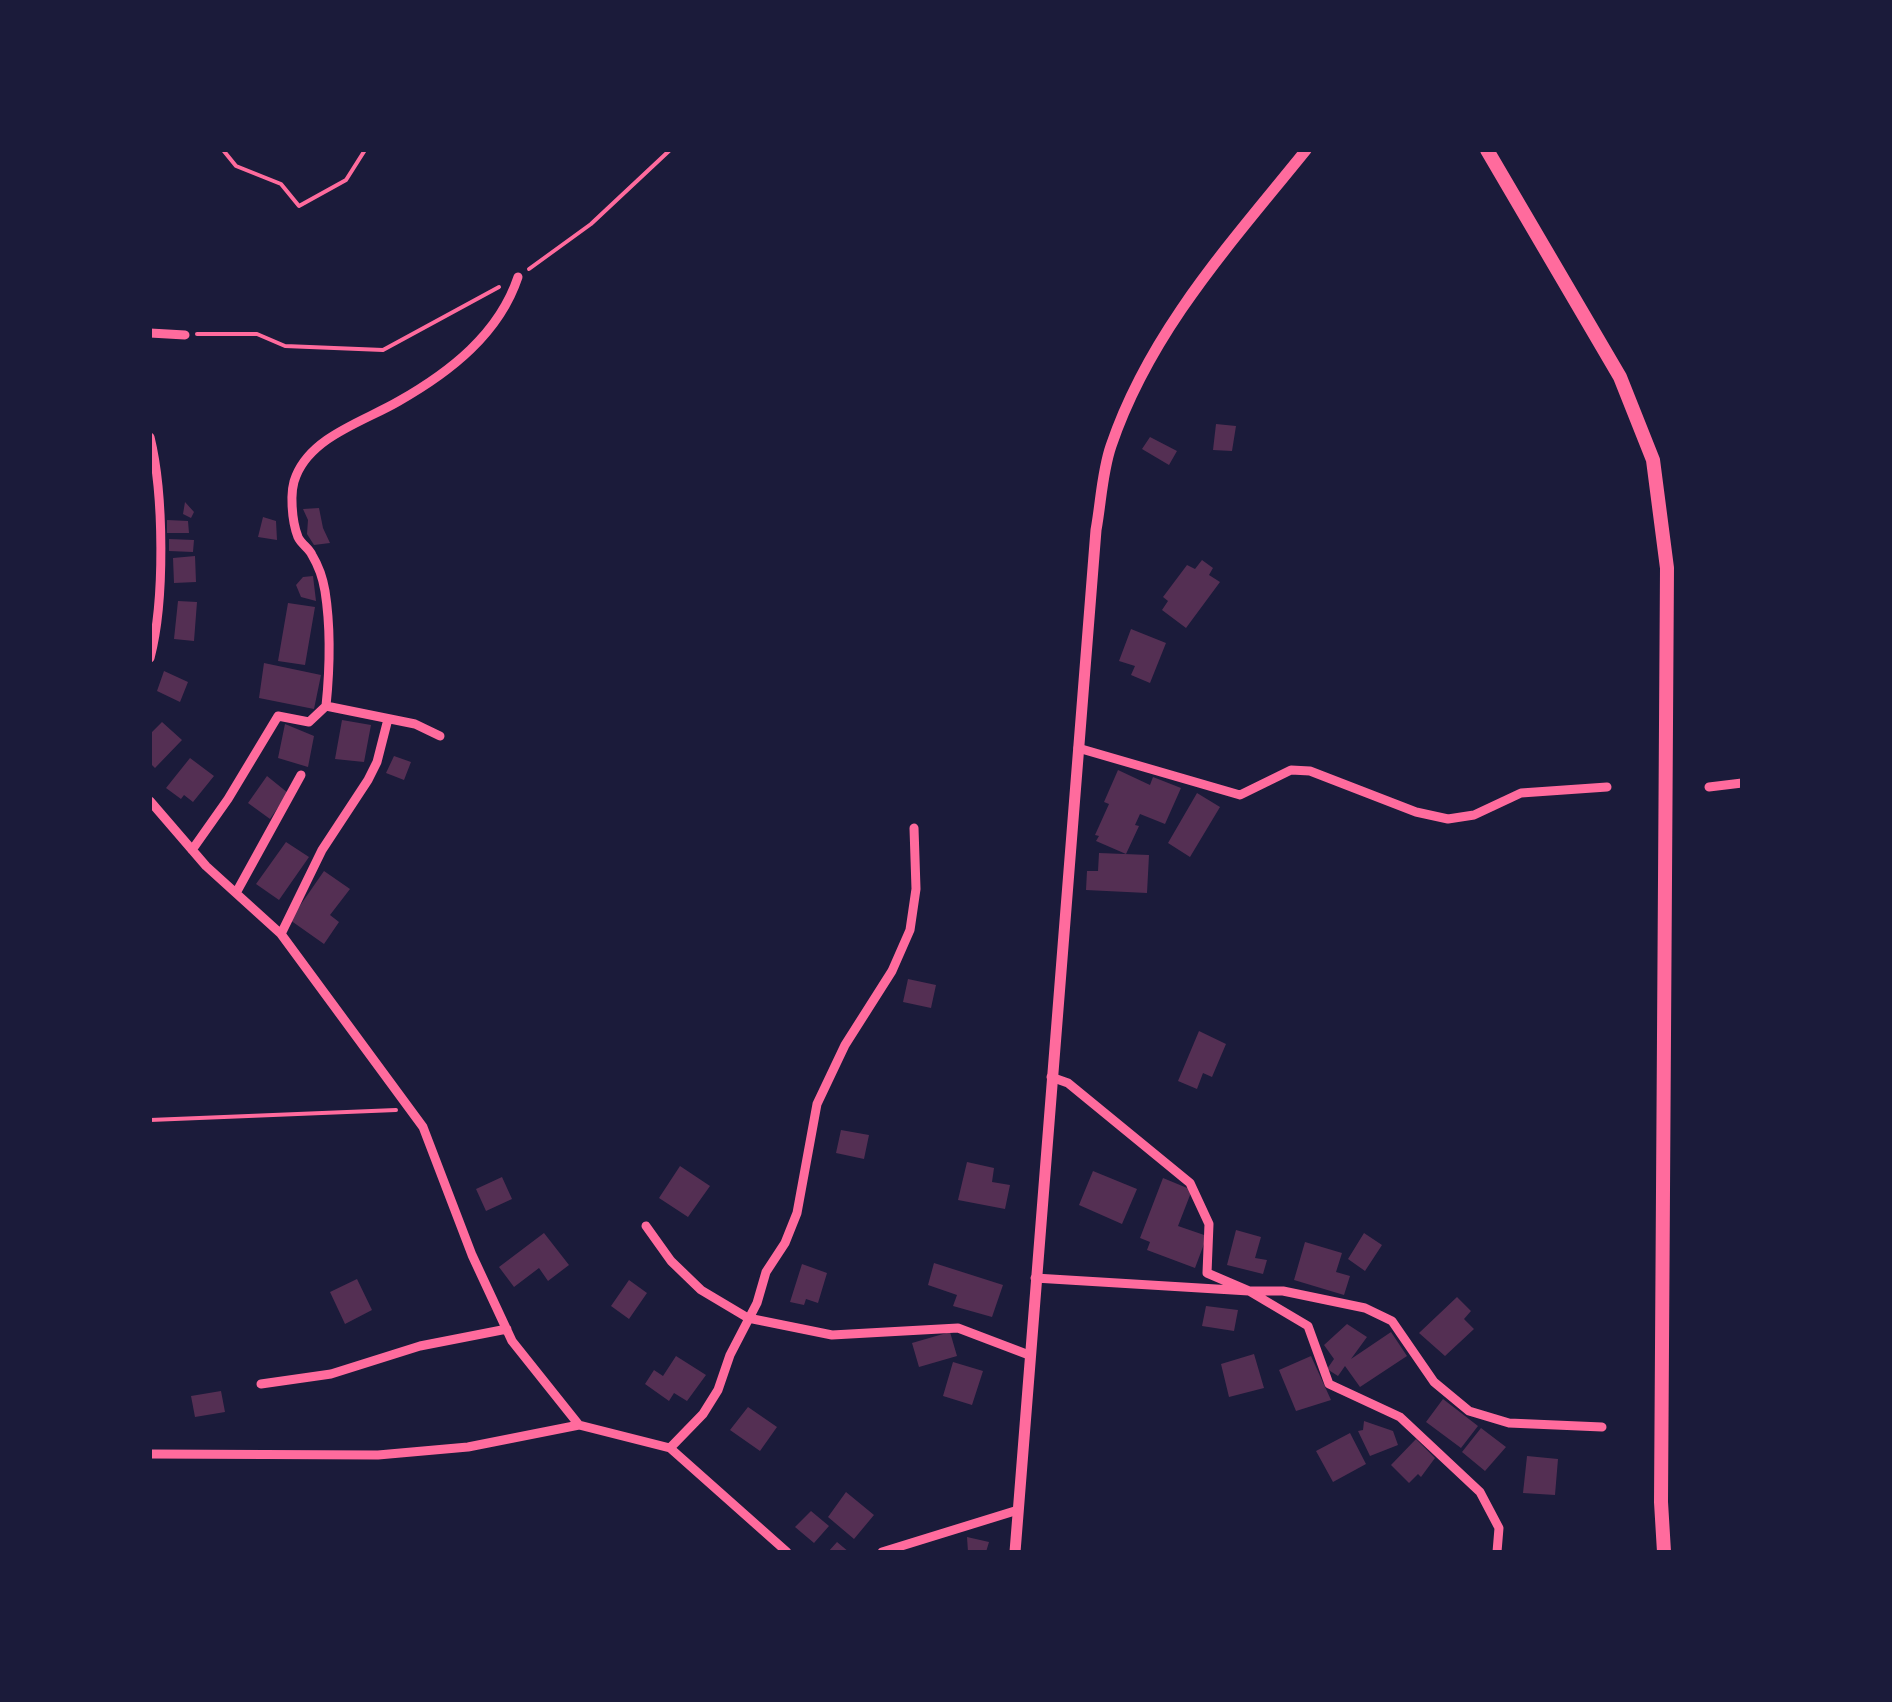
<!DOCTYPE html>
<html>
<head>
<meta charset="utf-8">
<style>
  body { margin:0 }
  #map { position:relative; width:1892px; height:1702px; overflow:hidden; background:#1b1b3a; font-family:"Fira Sans",sans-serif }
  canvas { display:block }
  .frame { position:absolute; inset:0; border:152px solid #1b1b3a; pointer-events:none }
</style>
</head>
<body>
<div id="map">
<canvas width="1892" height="1702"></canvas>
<div class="frame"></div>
</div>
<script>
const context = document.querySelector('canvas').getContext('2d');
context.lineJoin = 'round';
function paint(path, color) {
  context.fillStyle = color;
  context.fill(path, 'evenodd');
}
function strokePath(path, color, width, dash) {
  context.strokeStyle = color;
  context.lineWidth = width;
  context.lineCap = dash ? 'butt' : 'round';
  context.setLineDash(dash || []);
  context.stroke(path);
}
const building = new Path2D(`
  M1216,424L1236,426L1232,451L1213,450Z
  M1150,437L1177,451L1169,465L1142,449Z
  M185,502L194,512L191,518L183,514Z
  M319,508L323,528L330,543L314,545L307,534L308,520L303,509Z
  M263,517L276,521L277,540L258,537Z
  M167,520L188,521L189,533H167Z
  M169,539L194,540L193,552L169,551Z
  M195,556L196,582L174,583L173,558Z
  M1202,560L1213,568L1209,575L1220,582L1186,628L1162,610L1168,601L1163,597L1187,565L1195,569Z
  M313,576L316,601L301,597L296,585L303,577Z
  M178,601L197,602L194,641L174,639Z
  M288,603L315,607L305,665L278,661Z
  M1131,629L1166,643L1150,683L1131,675L1135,666L1119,661Z
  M264,663L321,675L314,709L259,698Z
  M164,671L188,682L180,702L157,691Z
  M342,720L371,725L364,762L335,759Z
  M162,722L182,740L155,768L150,763V734Z
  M285,724L314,736L308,767L278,758Z
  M394,756L411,762L404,780L386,773Z
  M190,758L214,776L193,802L184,795L181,799L166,788Z
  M1118,770L1150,785L1153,777L1181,788L1165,824L1140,814L1135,825L1139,826L1126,854L1096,841L1099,836L1095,835L1109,804L1104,802Z
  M267,776L288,793L270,819L248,803Z
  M1197,793L1220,807L1190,857L1168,843Z
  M286,842L309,857L279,900L256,884Z
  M1099,853L1149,855L1147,893L1086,890L1087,871H1098Z
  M324,871L350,889L330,915L339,922L324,944L290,920Z
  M908,979L936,985L931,1008L903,1002Z
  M1199,1031L1226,1044L1212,1077L1203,1073L1197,1089L1178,1081Z
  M841,1130L869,1135L864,1159L836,1153Z
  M967,1162L994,1168L992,1182L1010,1185L1005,1209L958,1200Z
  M680,1166L710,1186L688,1217L659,1198Z
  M1093,1171L1137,1189L1122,1224L1079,1205Z
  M502,1177L512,1199L486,1211L476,1189Z
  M1163,1178L1192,1190L1178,1226L1207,1236L1195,1268L1147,1250L1150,1242L1140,1238Z
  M1236,1230L1261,1237L1255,1258L1267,1260L1263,1274L1227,1265Z
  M544,1233L569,1265L548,1281L539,1268L514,1287L499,1267Z
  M1364,1233L1382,1245L1365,1271L1348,1259Z
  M1305,1242L1342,1253L1336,1272L1350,1276L1344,1295L1294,1280Z
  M934,1263L1003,1285L992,1317L953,1306L957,1295L928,1285Z
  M802,1264L827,1273L818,1303L806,1299L804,1305L790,1302Z
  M357,1279L372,1310L345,1324L330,1292Z
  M629,1280L647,1293L629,1319L611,1306Z
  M1457,1297L1471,1311L1464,1319L1474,1329L1445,1356L1419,1333Z
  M1206,1306L1238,1310L1234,1331L1202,1326Z
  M1347,1324L1367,1337L1351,1359L1391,1332L1407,1356L1360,1387L1345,1366L1338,1376L1327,1369L1334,1359L1324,1345Z
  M950,1332L957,1356L919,1367L912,1343Z
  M1254,1354L1264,1388L1229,1397L1221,1364Z
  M676,1356L706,1375L687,1401L674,1393L669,1401L645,1384L654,1370L663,1376Z
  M1311,1356L1331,1400L1296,1411L1279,1370Z
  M953,1362L983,1371L972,1405L943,1396Z
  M221,1391L225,1412L195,1417L191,1396Z
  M1443,1399L1478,1426L1461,1448L1426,1422Z
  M748,1407L777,1427L760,1451L730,1430Z
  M1364,1421L1393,1431L1398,1445L1370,1456L1358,1431L1363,1430Z
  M1481,1428L1506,1447L1485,1471L1462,1452Z
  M1350,1433L1366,1464L1333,1482L1316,1451Z
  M1416,1439L1435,1458L1421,1477L1418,1474L1409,1483L1391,1465Z
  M1527,1456L1558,1459L1555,1495L1523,1493Z
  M846,1492L874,1515L854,1539L828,1517Z
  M811,1511L829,1526L814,1543L795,1527Z
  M967,1537L989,1542L986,1552H968Z
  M837,1542L849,1552H828Z`);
const path = new Path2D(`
  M223,150L236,166L281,184L299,206L346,180L365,150
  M529,269L591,224L670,150
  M197,334H257L285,346L383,350L499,287
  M150,1120L396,1110`);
const minor = new Path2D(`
  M150,333L185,335
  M150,437C164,494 165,602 150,658
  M326,706L415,724L440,736
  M1078,748L1240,795L1291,770L1310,771L1416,812L1448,819L1474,815L1521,793L1607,787
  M1709,787L1742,783
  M150,801L206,866L281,934L423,1127L472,1255L512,1341L579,1425
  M192,850L228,799L278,716L309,722L326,706C330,667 331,629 325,591C323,579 318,565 312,555C309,548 301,544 298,537C292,522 289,491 296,476C312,436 365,421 399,401C450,372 499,334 518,277
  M236,893L301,775
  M281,934L322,850L368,780L377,762L388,719
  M1051,1077L1068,1083L1190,1183L1209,1224L1207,1273L1249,1291H1283L1365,1308L1392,1321L1434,1382L1469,1411L1509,1423L1602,1427
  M646,1226L671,1261L701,1290L748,1318L832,1335L958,1328L1029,1355
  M1035,1278L1249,1291L1308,1326L1329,1384L1400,1417L1480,1492L1499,1528L1497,1552
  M261,1384L331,1374L420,1346L507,1329
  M670,1448L703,1414L718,1390L730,1355L757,1303L766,1272L785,1243L797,1213L817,1104L845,1045L892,971L910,930L916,889L914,828
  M150,1454L378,1455L468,1447L579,1425L670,1448L787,1552
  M882,1552L1018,1510`);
const tertiary = new Path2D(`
  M1015,1552L1096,530C1101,503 1102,472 1111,446C1150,331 1231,243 1306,150`);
const primary = new Path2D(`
  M1487,150L1620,377L1653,460L1667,568L1661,1502L1664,1552`);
paint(building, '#542f53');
strokePath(path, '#ff6b9d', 4);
strokePath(minor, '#ff6b9d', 9);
strokePath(tertiary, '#ff6b9d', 11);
strokePath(primary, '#ff6b9d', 14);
</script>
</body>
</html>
